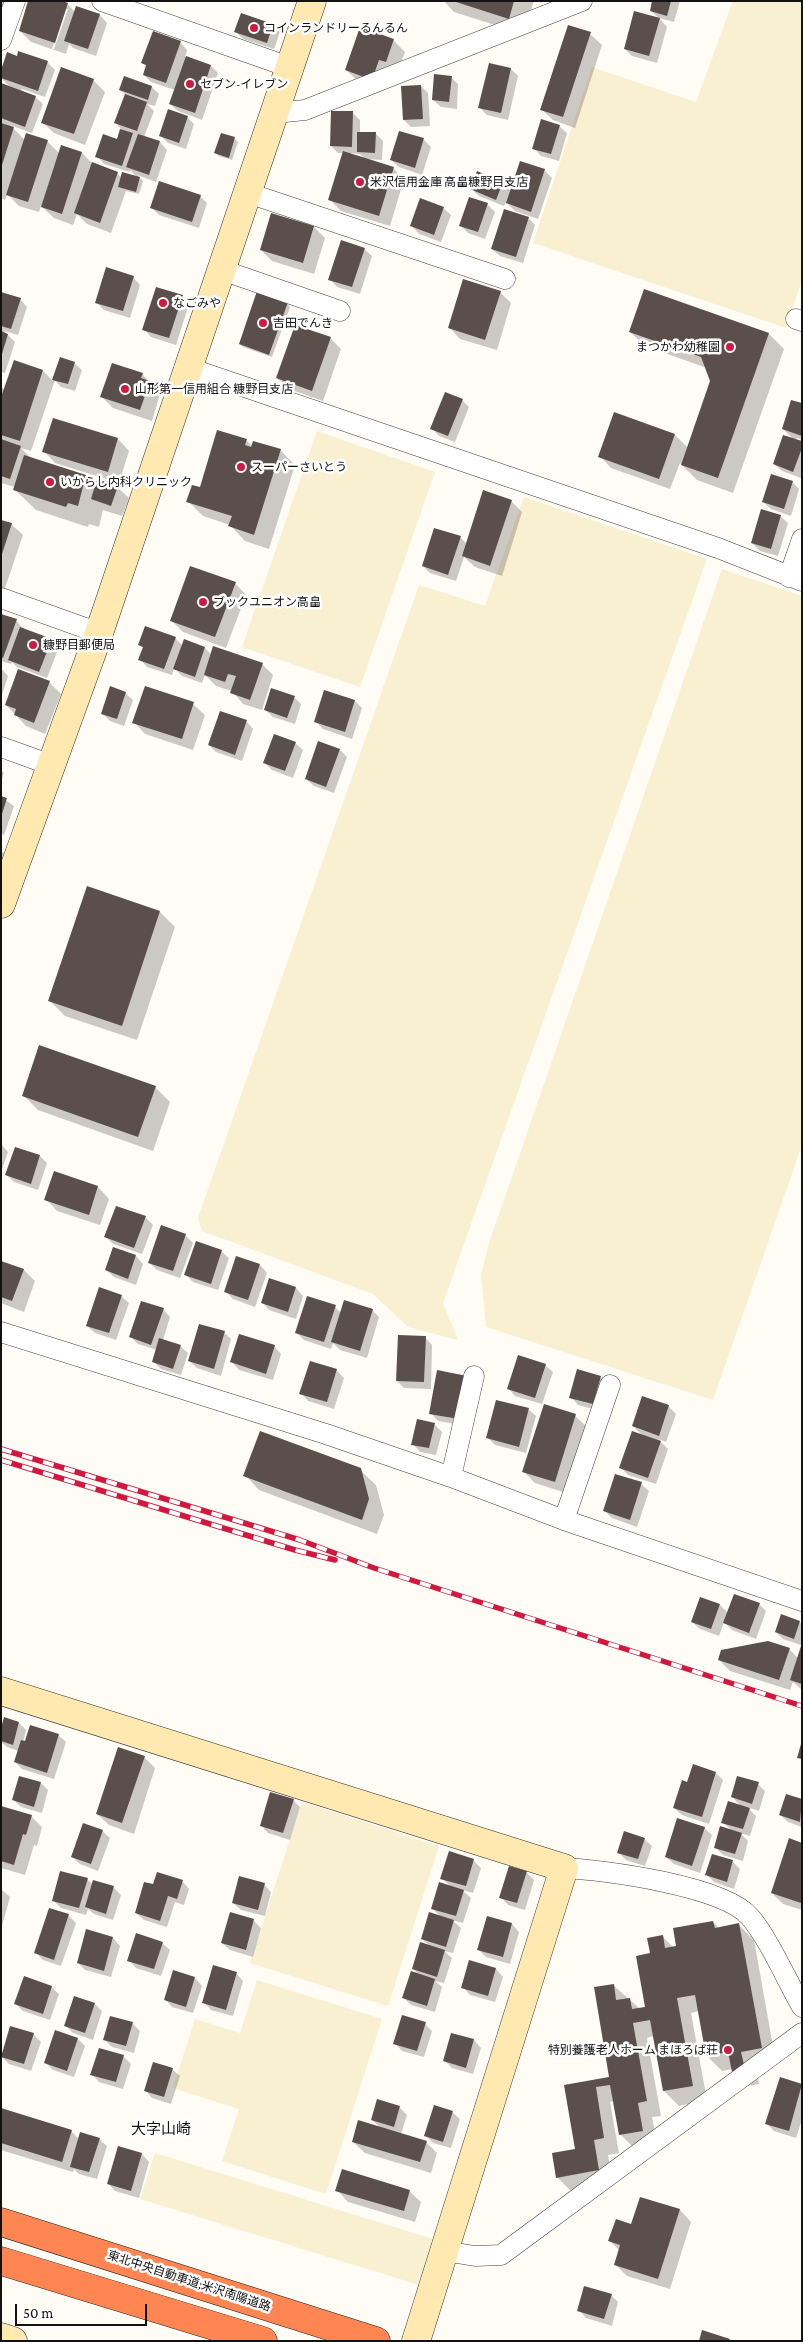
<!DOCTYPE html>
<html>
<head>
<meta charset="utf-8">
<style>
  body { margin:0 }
  #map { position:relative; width:803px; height:2342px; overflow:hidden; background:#fffbf5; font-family:"Crimson Pro",serif }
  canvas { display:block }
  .frame { position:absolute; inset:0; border:2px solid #111; pointer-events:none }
  .scale { position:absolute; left:15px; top:2304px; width:132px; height:22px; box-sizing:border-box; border:2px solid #111; border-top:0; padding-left:6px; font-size:15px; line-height:18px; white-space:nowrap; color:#111; -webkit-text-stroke:4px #fff; paint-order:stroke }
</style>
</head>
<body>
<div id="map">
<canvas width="803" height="2342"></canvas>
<div class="frame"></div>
<div class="scale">50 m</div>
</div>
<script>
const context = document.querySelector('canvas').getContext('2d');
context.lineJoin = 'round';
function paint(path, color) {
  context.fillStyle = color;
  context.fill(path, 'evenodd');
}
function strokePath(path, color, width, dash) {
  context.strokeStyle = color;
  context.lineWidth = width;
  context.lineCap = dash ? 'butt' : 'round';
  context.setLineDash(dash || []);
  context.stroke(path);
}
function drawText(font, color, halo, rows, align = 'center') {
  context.font = font + ' "Crimson Pro","Noto Sans JP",serif';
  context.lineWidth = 5;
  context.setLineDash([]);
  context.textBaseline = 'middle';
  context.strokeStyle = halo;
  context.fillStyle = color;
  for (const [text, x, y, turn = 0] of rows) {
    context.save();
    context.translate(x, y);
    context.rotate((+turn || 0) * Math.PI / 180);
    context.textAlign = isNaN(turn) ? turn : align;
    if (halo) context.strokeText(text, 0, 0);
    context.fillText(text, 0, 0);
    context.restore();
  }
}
const farmland = new Path2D(`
  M733,1H802V280L786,328L533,243L592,67L696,102Z
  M317,431L435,472L360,687L242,647Z
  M524,497L707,559L443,1303L458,1340L408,1327L373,1294L202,1231L198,1218L419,585L485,606Z
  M722,569L802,596V1145L713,1400L486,1327L481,1275L489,1243Z
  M302,1802L439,1846L388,2006L250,1963Z
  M257,1980L382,2019L326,2194L222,2161L239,2109L173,2088L195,2019L240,2033Z
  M155,2153L433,2239L419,2285L140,2199Z`);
const shadow = new Path2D(`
  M1,1H11L1,28Z
  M58,1L68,5L75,12L100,15L107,23L96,56L73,48L69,44L66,54L31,42L20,31ZM65,9H68L54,49H52Z
  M444,1H534L523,34L454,12Z
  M654,1H680L674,22L659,18L651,11Z
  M635,12L660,19L667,27L657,63L632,56L625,49Z
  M273,25L280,32L274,49L243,39L235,31Z
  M590,34L602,45L575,128L553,120L541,109Z
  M393,40L405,52L397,73L390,70L383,91L358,81L346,70Z
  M180,42L187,50L185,57L211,66L218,73L202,120L178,111L170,104L175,90L151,82L144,75L147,67L143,63Z
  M17,57L47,62L55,70L45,97L22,89L21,92L35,97L43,104L32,133L10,125L25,140L47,141L59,153L62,147L82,153L93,164L117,173L122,178L137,177L130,170V172L104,164L97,156L117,140L121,129L116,123L126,95L121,90L152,87L159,94L155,106L147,104L154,111L144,137L160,142L167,150L156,182L137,175L143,181L139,194L126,191L111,233L87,224L77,214L73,225L54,218L41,206L39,212L19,206L7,194L5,200L1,198V85L11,88L1,78V74Z
  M511,69L518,76L508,120L487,115L480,108Z
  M451,77L458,84L457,109L441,107L433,100Z
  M93,80L105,92L85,145L54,133L42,122Z
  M421,86L428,93L430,126L411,127L404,120Z
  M353,113L360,120V133H375L383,141L382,160L367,159L393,168L404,179L390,226L341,211L330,200L344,153H338L331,146ZM349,153L360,154L366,160Z
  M185,115L194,124L186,149L168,143L161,136Z
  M559,126L567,133L559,161L541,156L534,148Z
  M234,138L238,142L232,160L219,156L215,153Z
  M423,139L431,147L422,175L399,167L391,160Z
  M544,170L552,178L538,219L515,211L506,202L504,206L479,196L471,188L478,173L503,183L511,191Z
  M200,196L207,203L199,228L159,215L152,208Z
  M487,204L495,212L485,239L468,233L461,226Z
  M443,208L451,215L441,242L419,234L412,226Z
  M528,218L535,225L523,263L500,256L492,249Z
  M314,227L325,238L314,274L272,261L261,250Z
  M364,249L372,256L360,294L337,287L330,279Z
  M133,277L140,285L130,318L104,310L96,302Z
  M645,291L769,334L784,349L733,493L697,480L680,463L670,489L611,468L600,456L615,414L675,435L688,448L712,381L707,368L645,346L630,332Z
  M500,292L511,303L497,350L460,339L449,327Z
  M1,293L20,299L27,307L18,335L4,331L15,342L5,373L1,372Z
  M182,297L189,304L176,345L151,337L144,329Z
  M287,303L290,307L272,357L243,347L240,344Z
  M330,338L341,349L323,401L289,389L277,378Z
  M60,358L74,363L82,370L75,391L61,387L55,380L31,451L21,448L32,459L85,476L96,487H117L129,498L122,516L103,510L99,527L89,524L88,527L36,510L14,489L15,487L1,483V387L5,390L43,371L53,381Z
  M142,374L160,394L152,421L113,408L102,397Z
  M462,400L469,407L455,442L439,436L432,428Z
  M802,404V440L797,438L796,441L802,443L801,478L782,471L774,464L794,440L783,429Z
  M54,420L118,439L129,451L119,483L55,463L44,451Z
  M246,440L252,446L280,450L295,465L269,549L245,541L230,525L203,516L188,501Z
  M792,482L799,489L791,516L771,509L763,502Z
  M511,501L522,512L502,576L475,567L464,557L456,581L430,573L423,566L435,529L461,538L467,544Z
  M780,516L788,523L778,556L760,551L752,543Z
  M1,521L11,524L23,535L4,591H1Z
  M235,583L246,595L226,648L183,632L171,620Z
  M1,615L16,620L23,629L51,640L59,647L47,678L17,667L12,662L11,664L1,661Z
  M175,638L183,646L185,641L205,648L212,655L262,664L273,675L262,710L243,704L232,691L216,686L205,675L202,683L182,676L174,668L172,675L147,667L140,659L144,649L140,645Z
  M1,668L8,676L1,698Z
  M49,682L61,694L45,734L26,726L6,705Z
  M325,692L355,701L362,708L352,739L323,729L316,722Z
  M125,693L133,700L124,726L110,721L102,713Z
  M294,697L301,704L295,724L273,717L265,710Z
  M193,704L205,715L193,750L145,734L134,722Z
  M246,721L253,729L242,761L216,752L209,745Z
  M295,743L303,750L293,778L272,770L265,763Z
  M340,750L347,757L334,793L314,786L306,779Z
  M1,770L4,773L1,782Z
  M1,797L14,806L4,835L1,834Z
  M1,851L6,855L1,869Z
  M88,888L160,912L175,927L137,1040L65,1016L50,1001Z
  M155,1087L170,1102L153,1151L38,1110L23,1095Z
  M1,1144L8,1152L1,1172Z
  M40,1156L47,1163L38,1190L14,1182L7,1175Z
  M54,1173L98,1187L109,1199L100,1225L57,1211L46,1199Z
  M145,1217L153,1225L142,1254L113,1244L106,1237Z
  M185,1235L193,1243L180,1278L157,1270L149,1262Z
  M114,1248L136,1256L143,1264L136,1285L114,1277L106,1270Z
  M221,1251L229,1258L218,1290L193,1282L186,1275Z
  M1,1262L24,1270L35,1281L24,1312L1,1303Z
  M260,1265L267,1273L255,1307L233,1299L225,1291Z
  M296,1288L303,1296L296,1319L269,1310L262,1302Z
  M121,1296L129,1303L116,1340L95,1333L87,1326Z
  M335,1307L341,1313L372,1310L379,1317L367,1358L340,1350L333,1343L331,1349L304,1340L297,1333Z
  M163,1309L170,1317L163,1340L180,1346L188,1353L181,1375L161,1369L153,1361L157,1350L138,1344L131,1337Z
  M224,1332L231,1339L221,1376L197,1368L189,1361Z
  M425,1337L432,1345L431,1389L404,1388L397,1381Z
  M274,1346L281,1354L273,1380L239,1370L232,1362Z
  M545,1365L553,1372L542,1404L515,1396L508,1388Z
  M336,1370L344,1378L334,1409L308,1401L301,1393Z
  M438,1372L466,1426L438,1421L431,1413Z
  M600,1377L607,1385L600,1411L578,1405L571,1397Z
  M668,1406L676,1414L666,1442L658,1439L668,1449L656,1484L628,1475L621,1468L643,1436L633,1426Z
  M528,1409L536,1416L526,1453L495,1445L488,1438Z
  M575,1416L587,1427L566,1493L535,1483L524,1472Z
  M434,1424L442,1432L436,1455L420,1452L413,1444Z
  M360,1470L376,1485L384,1515L377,1534L259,1490L245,1475Z
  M641,1484L649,1491L637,1527L612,1518L605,1511Z
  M759,1604L766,1611L756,1639L732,1630L724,1622L719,1636L700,1629L692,1622L720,1605L728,1613Z
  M799,1622L802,1624L801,1645L783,1639L776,1632Z
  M802,1648V1690L793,1682L790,1690L730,1671L719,1660L789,1649L798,1658Z
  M5,1719L19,1723L26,1730L23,1742L58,1735L66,1742L54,1779L22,1769L15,1762L19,1751L7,1747L1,1742Z
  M144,1757L155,1768L134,1834L109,1825L97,1814Z
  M716,1773L723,1780L709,1824L682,1815L674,1808Z
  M41,1783L48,1790L42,1813L21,1807L14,1800Z
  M758,1784L765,1791L759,1811L747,1807L756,1816L750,1836L740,1833L748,1841L743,1861L723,1855L715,1847L732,1831L723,1822L741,1806L732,1797Z
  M293,1800L300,1807L290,1840L268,1833L261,1825Z
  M802,1800V1827L788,1822L780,1815Z
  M1,1807L31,1816L42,1827L37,1846L34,1845L25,1875L1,1868Z
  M704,1828L712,1835L700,1873L674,1864L666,1857Z
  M102,1831L110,1838L98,1871L80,1864L72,1857Z
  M644,1839L652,1846L645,1866L626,1860L618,1852Z
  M802,1844V1910L783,1904L772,1893Z
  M713,1855L733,1862L740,1869L734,1889L714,1882L707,1875Z
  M473,1860L481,1868L473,1893L462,1890L471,1898L463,1923L452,1920L461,1928L453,1953L444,1951L452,1958L444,1983L435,1981L442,1987L435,2012L411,2005L404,1998L420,1976L413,1969L430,1946L422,1939L441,1917L432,1908L451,1887L442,1878Z
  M526,1872L534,1880L525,1910L508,1905L501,1897Z
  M87,1879L93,1885L113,1887L121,1895L113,1920L94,1914L88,1909L86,1915L61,1908L53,1900Z
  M182,1881L189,1889L184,1905L175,1902L167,1927L144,1920L136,1913L154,1886Z
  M264,1884L271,1892L265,1916L241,1910L233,1903Z
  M1,1889L10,1897L2,1926H1Z
  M231,1914L254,1921L261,1928L253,1957L230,1950L222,1943Z
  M68,1915L76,1923L61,1966L43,1960L36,1953Z
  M487,1917L512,1924L519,1932L510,1964L486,1957L478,1949Z
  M713,1922L719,1928L739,1925L754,1940L776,2063L756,2066L759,2084L748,2086L733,2069L722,2071L707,2056L699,2011L691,2013L707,2100L679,2106L664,2091L654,2036L647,2038L661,2116L652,2117L657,2145L635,2149L620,2134L614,2101L610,2102L619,2153L608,2155L614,2185L572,2192L557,2177L576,2150L566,2086L610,2078L613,1985L640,2009L646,2008L651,1954L663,1937L674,1948Z
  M113,1938L120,1946L111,1977L85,1970L78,1963Z
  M162,1943L170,1950L161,1976L136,1968L129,1960Z
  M496,1969L503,1977L495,2002L470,1995L463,1987Z
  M173,1972L195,1978L202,1986L193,2013L172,2007L165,1999Z
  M236,1973L243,1981L233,2016L211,2010L204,2002Z
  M51,1987L59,1994L50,2020L23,2011L16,2004Z
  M95,2004L102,2011L93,2040L73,2033L66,2026Z
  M132,2023L140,2031L134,2053L112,2047L105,2040Z
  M425,2024L432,2031L424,2057L402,2051L395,2043Z
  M33,2034L41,2042L31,2071L9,2064L2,2057Z
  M78,2039L85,2046L74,2077L53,2070L45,2062Z
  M474,2040L481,2048L473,2074L452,2068L444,2060Z
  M123,2056L131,2064L123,2089L99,2082L92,2074Z
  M172,2069L180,2076L171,2104L152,2098L145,2090Z
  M781,2078L802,2085V2119L796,2138L774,2131L766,2123Z
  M399,2107L407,2115L401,2134L426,2142L437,2153L431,2173L365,2153L353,2142L381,2128L372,2120Z
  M1,2109L71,2131L79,2139H99L107,2146L97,2179L79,2174L74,2169L73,2172L1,2150Z
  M452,2112L460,2119L451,2148L433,2143L425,2135Z
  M119,2147L142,2154L149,2162L139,2198L115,2191L108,2183Z
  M337,2190L409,2191L421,2202L415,2222L348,2202Z
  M641,2198L680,2210L691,2222L670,2289L627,2276L615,2264L620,2251L610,2241L632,2225Z
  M611,2295L618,2302L612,2326L586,2318L579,2310Z`);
const building = new Path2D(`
  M28,1H62L68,3L55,43L19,31Z
  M453,1H514L509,19Z
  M652,1H671L667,16L650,11Z
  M76,6L100,14L88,49L64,41Z
  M634,11L660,18L649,56L624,49Z
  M241,13L273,24L267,43L234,32Z
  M568,25L591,32L563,117L540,110Z
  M360,27L394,39L386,62L379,60L372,80L345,70Z
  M153,31L181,41L166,83L143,75L146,65L141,63Z
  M18,51L48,61L38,91L1,78V70L7,52L17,56Z
  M186,56L211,65L195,113L169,104Z
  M489,63L511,68L501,113L478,108Z
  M61,67L94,79L74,134L41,123Z
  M434,74L452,76L449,102L432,100Z
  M124,76L152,86L148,100L119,90Z
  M1,83L36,96L25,127L1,118Z
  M421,85L423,119L403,120L401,86Z
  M125,94L147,102L137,131L114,123Z
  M168,109L188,116L179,143L159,136Z
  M331,111H353L352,147L330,146Z
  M541,119L560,125L551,154L532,149Z
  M1,123L14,127L2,165H1Z
  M120,129L133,133L122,166L95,157L103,134L117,139Z
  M399,131L424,138L415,168L390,160Z
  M357,132H376L375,153L357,152Z
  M26,133L48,140L28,202L6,195Z
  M221,133L235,137L229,158L214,153Z
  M138,134L160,141L149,175L126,167Z
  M61,145L82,152L62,214L41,207Z
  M343,151L394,167L379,216L328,200Z
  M520,161L545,169L531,212L506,203Z
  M92,162L118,172L100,223L74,213Z
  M477,171L503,182L496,200L470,189Z
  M122,172L140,177L136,192L118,187Z
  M159,181L201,195L192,222L150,208Z
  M469,197L488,203L478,232L459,226Z
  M420,198L444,207L434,235L410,226Z
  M504,209L529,217L516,257L491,249Z
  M271,213L314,226L303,263L260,250Z
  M341,240L365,248L352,287L328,280Z
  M106,267L134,276L123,311L95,303Z
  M463,279L501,291L485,340L448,328Z
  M156,287L183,295L169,338L142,330Z
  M644,289L769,333L718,478L681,465L710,381L701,357L629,332Z
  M257,291L288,302L269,355L239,344Z
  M1,292L21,298L11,329L1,326Z
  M295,325L331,337L312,391L276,378Z
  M1,331L8,334L2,354H1Z
  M60,357L75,362L68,384L52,380Z
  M14,360L43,370L20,441L1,435V397Z
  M112,363L143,373L141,378L150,381L140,410L100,397Z
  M445,392L463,399L448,436L430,429Z
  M791,400L802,403V436L782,429Z
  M614,412L675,434L659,479L598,457Z
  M53,418L118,438L108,472L42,452Z
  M217,430L247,439L245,445L251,447L253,441L281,449L254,535L228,526L232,516L186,502L192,485L200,487Z
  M783,435L802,441V448L793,472L773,464Z
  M1,439L21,446L10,479L1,476Z
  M24,455L86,475L78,506L68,503L66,507L13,490Z
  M771,474L793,481L784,509L762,502Z
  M97,479L118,486L111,506L91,499Z
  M483,490L512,500L490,566L462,556Z
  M761,509L781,515L771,549L751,543Z
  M1,520L12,523L2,554H1Z
  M434,528L461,536L448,575L422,566Z
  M190,566L236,582L215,637L170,621Z
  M1,614L17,619L3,658L1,657Z
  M145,626L176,637L164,669L138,660L143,647L138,645Z
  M20,627L52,639L39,672L8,660Z
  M184,639L205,647L195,677L173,669Z
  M213,646L263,663L250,700L230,693L236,676L228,674L225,682L204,675Z
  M18,669L50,681L34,723L14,715L16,709L5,705Z
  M110,686L126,692L117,719L101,714Z
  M145,686L194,702L182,739L132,723Z
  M271,688L295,696L287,718L264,710Z
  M324,690L355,700L345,732L314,722Z
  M220,711L247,720L235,755L208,745Z
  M274,734L296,742L285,771L263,763Z
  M318,741L340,749L326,787L305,779Z
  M1,796L7,798L2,814H1Z
  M87,886L160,911L122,1026L48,1001Z
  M39,1045L156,1086L138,1137L22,1096Z
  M15,1147L40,1155L31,1184L5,1175Z
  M54,1171L98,1186L89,1215L44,1200Z
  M116,1206L146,1216L134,1248L104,1237Z
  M161,1225L186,1234L173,1271L148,1263Z
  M196,1241L222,1250L211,1284L184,1275Z
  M113,1247L136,1255L128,1279L105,1270Z
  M236,1256L260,1264L248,1300L224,1292Z
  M1,1261L24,1269L12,1301L1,1297Z
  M269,1278L296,1287L288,1312L261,1303Z
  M99,1287L122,1295L109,1333L86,1326Z
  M307,1296L336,1305L324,1342L295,1333Z
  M344,1300L373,1309L360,1351L331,1342Z
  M141,1301L164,1308L151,1345L129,1337Z
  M199,1324L225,1331L214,1369L188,1361Z
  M239,1334L275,1345L266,1374L230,1362Z
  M398,1335L426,1336L424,1382L396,1381Z
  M159,1338L181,1345L173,1369L152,1362Z
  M518,1355L546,1364L535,1398L507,1389Z
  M310,1361L337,1369L327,1402L299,1394Z
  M577,1369L601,1376L593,1404L569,1398Z
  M437,1370L467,1376L459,1419L429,1414Z
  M642,1396L669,1405L659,1436L632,1426Z
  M496,1400L529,1408L519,1447L486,1438Z
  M544,1404L576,1414L555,1482L522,1472Z
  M417,1419L435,1423L429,1448L411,1445Z
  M260,1431L361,1468L369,1499L362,1520L243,1476Z
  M632,1431L661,1441L648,1478L619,1468Z
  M615,1474L642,1482L630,1520L603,1511Z
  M734,1594L760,1603L749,1633L723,1623Z
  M700,1597L720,1604L711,1629L691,1622Z
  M781,1614L800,1621L794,1639L775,1632Z
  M768,1641L790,1648L779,1680L718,1660L721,1650Z
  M802,1643V1684L790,1680Z
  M4,1717L19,1722L13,1745L1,1741V1728Z
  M30,1725L59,1734L47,1773L14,1762L21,1740L25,1741Z
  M801,1744H802V1759L797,1758Z
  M118,1747L145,1756L122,1823L96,1814Z
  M693,1764L716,1772L702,1817L673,1808L682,1780L687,1782Z
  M19,1776L41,1782L34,1807L12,1800Z
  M737,1776L759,1782L752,1804L731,1797Z
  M270,1792L294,1799L283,1833L260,1826Z
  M786,1794L802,1799L800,1822L779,1815Z
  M728,1801L750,1808L743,1829L721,1823Z
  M1,1806L32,1815L26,1835L23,1834L14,1865L1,1861Z
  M677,1818L705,1827L692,1866L665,1857Z
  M83,1823L103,1830L91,1864L71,1857Z
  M720,1826L742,1833L735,1854L714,1848Z
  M624,1831L645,1838L638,1859L617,1853Z
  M789,1838L802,1843L801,1903L771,1893Z
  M449,1851L474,1859L466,1886L440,1879Z
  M712,1854L733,1860L727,1882L705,1875Z
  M509,1866L527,1871L517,1903L499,1898Z
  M60,1871L88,1878L79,1908L52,1901Z
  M157,1872L183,1880L177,1899L168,1896L160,1921L135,1913L144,1882L153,1884Z
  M239,1876L265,1883L258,1910L232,1903Z
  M93,1880L114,1886L106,1914L85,1907Z
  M439,1882L464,1890L456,1916L431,1909Z
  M49,1908L69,1914L54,1960L34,1953Z
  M230,1912L254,1919L246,1950L221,1943Z
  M429,1912L454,1920L446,1947L421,1939Z
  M487,1916L512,1923L503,1957L477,1950Z
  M713,1921L715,1928L739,1923L762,2048L741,2052L745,2069L732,2072L728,2052L706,2056L695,1995L677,1998L693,2086L663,2091L650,2020L633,2023L647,2101L638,2103L643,2131L619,2135L610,2085L596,2087L604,2138L594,2140L599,2170L556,2178L552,2153L575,2149L564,2085L609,2077L594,1987L614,1984L616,2000L630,1998L632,2009L645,2007L636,1956L650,1953L647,1938L663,1935L665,1948L676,1946L673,1928Z
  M86,1929L113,1937L104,1971L77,1963Z
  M136,1933L163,1942L154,1969L127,1961Z
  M420,1942L445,1950L437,1977L412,1969Z
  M469,1960L496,1968L488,1996L461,1988Z
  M213,1965L237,1972L226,2010L202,2003Z
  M173,1970L195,1977L186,2007L164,2000Z
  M411,1971L435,1979L427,2006L402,1998Z
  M24,1976L52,1986L43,2014L14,2004Z
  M74,1996L95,2003L85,2033L64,2026Z
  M402,2015L426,2022L417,2051L393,2044Z
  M110,2016L133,2022L126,2046L103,2040Z
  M10,2026L34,2033L24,2064L1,2057Z
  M55,2030L78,2038L67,2071L44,2063Z
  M451,2033L474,2039L466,2068L443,2061Z
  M99,2048L124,2055L116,2082L90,2075Z
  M153,2062L173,2068L164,2097L144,2091Z
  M780,2077L802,2084L789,2131L765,2124Z
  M377,2099L400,2106L394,2127L371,2120Z
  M434,2105L453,2111L443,2142L424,2136Z
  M1,2108L72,2130L62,2162L1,2143Z
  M358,2120L427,2141L420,2162L352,2142Z
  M80,2132L100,2138L89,2172L70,2167Z
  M118,2146L142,2153L131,2191L107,2184Z
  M342,2169L410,2190L404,2211L335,2191Z
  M640,2197L680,2209L658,2279L614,2265L620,2245L608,2241L616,2219L631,2224Z
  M584,2286L612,2294L604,2319L577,2311Z
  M702,2330L730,2339L729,2341H699Z`);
const street = new Path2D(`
  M102,1L289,67
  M1,40L15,1
  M275,113L305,110L582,1
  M248,193L505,279
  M222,270L340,311
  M796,319L802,321
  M189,368L718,548L802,581
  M789,577L802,539
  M1,598L99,633
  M1,747L51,765
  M1,1332L326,1434L451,1477L564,1520L802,1601
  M451,1477L474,1376
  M564,1520L610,1385
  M564,1868C605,1870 724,1886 750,1917C769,1939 787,1981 802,2007
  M444,2251L475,2256L501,2255L802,2033`);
const secondary = new Path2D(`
  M1,904L99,633L312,1
  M1,1691L564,1868L416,2341
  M1,2337L13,2341`);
const highway = new Path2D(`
  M1,2222L376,2341
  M1,2261L263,2341`);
const rail = new Path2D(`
  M1,1449L300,1540L374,1568L802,1706
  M1,1460L295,1550L335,1560`);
const markers = [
  [254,28,5,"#d11840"],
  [190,84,5,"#d11840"],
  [360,182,5,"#d11840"],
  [163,303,5,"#d11840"],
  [263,323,5,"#d11840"],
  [730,347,5,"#d11840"],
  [125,389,5,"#d11840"],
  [241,467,5,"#d11840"],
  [50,482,5,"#d11840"],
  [203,602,5,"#d11840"],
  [33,645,5,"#d11840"],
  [728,2050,5,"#d11840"]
];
const poiNames = [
  ["コインランドリーるんるん",264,28],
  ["セブン-イレブン",200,84],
  ["米沢信用金庫 高畠糠野目支店",370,182],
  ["なごみや",173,303],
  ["吉田でんき",273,323],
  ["まつかわ幼稚園",720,347,"right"],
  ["山形第一信用組合 糠野目支店",135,389],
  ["スーパーさいとう",251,467],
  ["いからし内科クリニック",60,482],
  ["ブックユニオン高畠",213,602],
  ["糠野目郵便局",43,645],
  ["特別養護老人ホーム まほろば荘",718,2050,"right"]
];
const streetNames = [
  ["東北中央自動車道;米沢南陽道路",189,2281,18]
];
const quarterNames = [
  ["大字山崎",161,2129]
];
paint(farmland, '#f9efd1');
paint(shadow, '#0003');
paint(building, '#5b4f4c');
strokePath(street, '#444', 21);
strokePath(secondary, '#333', 29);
strokePath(highway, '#222', 29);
strokePath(street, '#fff', 20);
strokePath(secondary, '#ffe9b0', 28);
strokePath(highway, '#ff8553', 28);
strokePath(rail, '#d11840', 5.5);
strokePath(rail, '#fff', 4, [11]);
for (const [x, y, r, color] of markers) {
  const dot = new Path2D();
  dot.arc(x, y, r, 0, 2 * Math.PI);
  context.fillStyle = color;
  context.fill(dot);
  strokePath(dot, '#fff', 2);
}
drawText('12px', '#111', '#fff', poiNames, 'left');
drawText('12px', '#111', '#fff', streetNames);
drawText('15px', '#111', '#fff', quarterNames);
</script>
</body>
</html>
